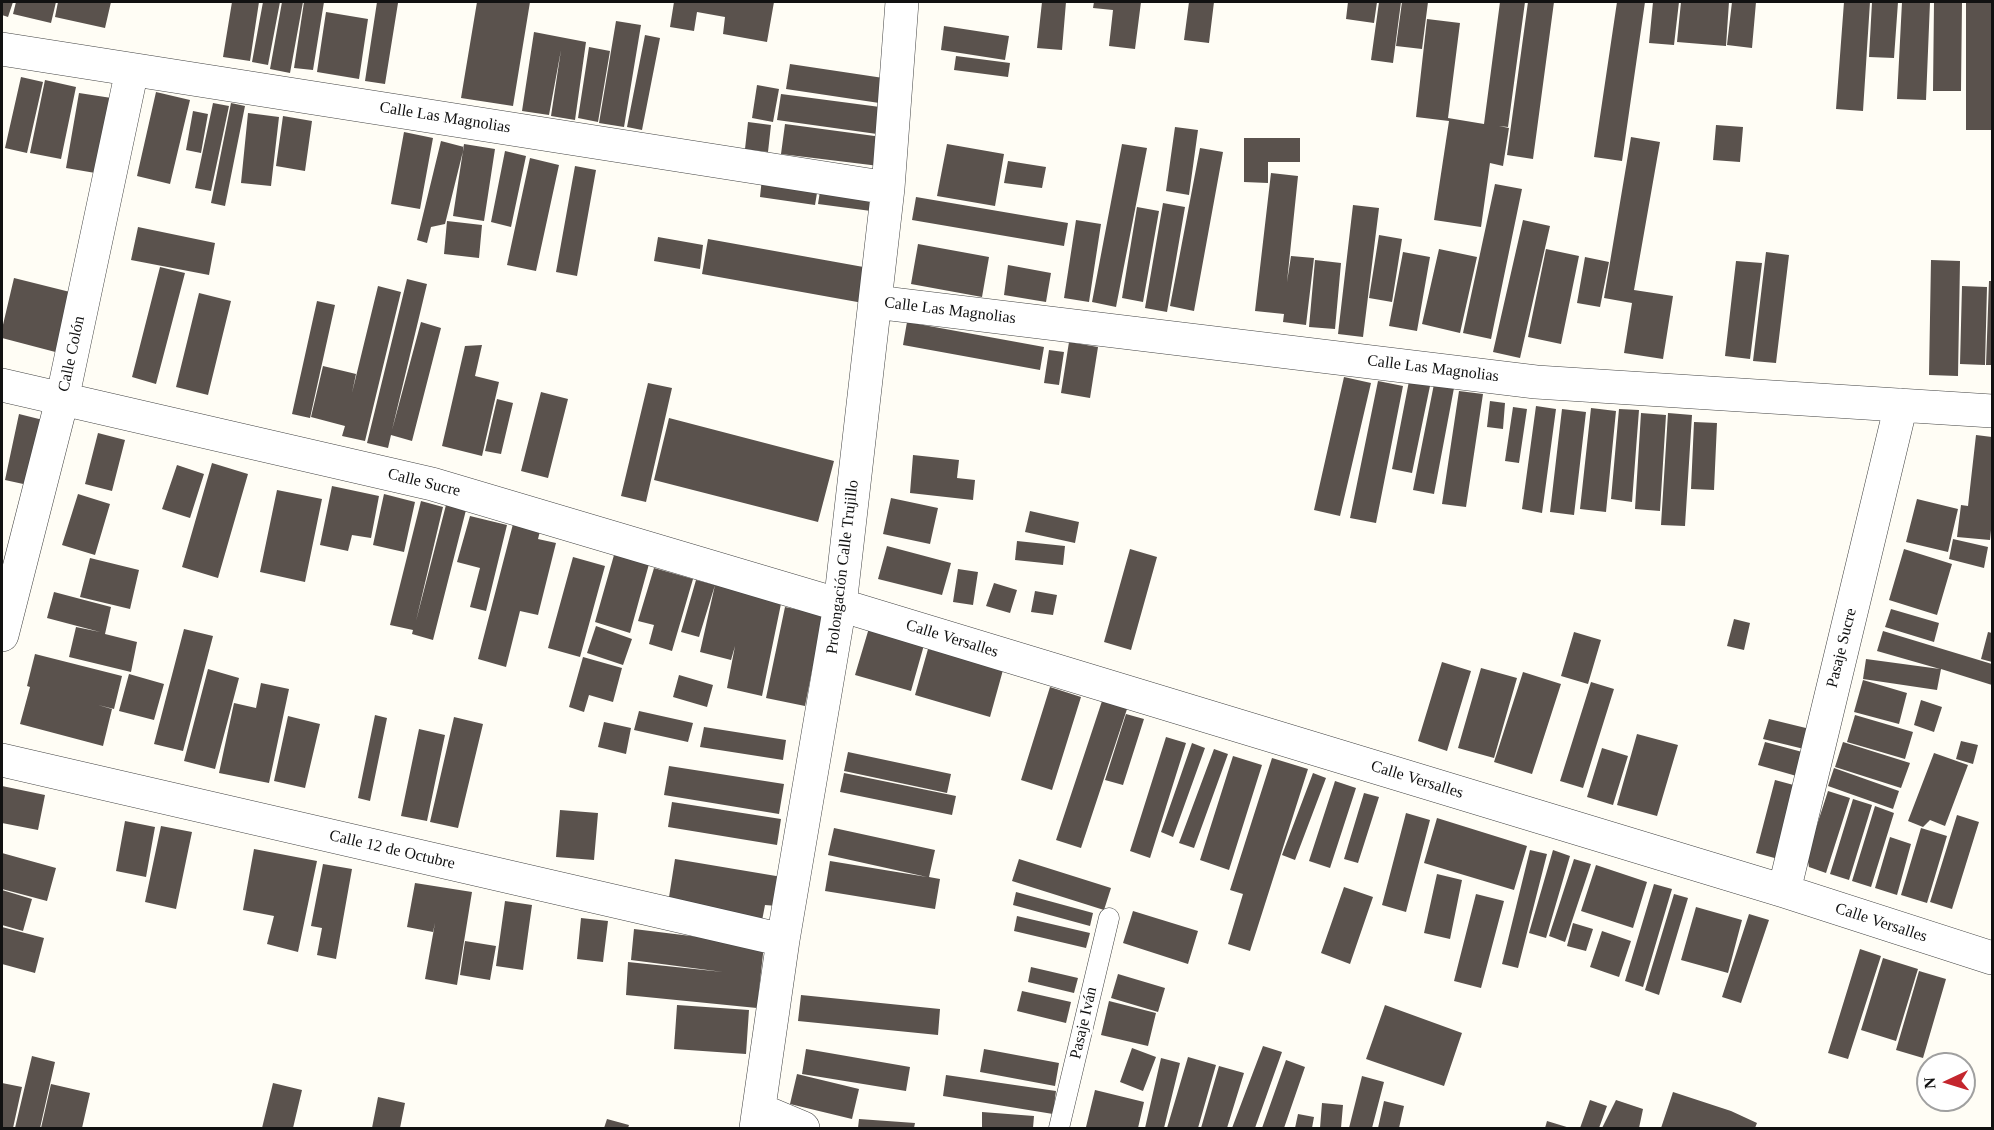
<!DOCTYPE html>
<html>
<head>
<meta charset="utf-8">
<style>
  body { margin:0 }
  #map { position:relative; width:1994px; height:1130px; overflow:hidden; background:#fffdf5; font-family:Georgia,serif }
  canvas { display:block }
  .frame { position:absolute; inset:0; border:3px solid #111; pointer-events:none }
  .north { position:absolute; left:1916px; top:1052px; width:60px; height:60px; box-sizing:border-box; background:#fff; border:2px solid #a0a0a0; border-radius:50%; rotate:266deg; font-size:16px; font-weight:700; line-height:24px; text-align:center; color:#111 }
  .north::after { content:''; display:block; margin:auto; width:21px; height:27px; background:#c4262e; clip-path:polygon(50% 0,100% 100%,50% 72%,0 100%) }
</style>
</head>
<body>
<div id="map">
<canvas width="1994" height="1130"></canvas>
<div class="frame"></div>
<div class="north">N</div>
</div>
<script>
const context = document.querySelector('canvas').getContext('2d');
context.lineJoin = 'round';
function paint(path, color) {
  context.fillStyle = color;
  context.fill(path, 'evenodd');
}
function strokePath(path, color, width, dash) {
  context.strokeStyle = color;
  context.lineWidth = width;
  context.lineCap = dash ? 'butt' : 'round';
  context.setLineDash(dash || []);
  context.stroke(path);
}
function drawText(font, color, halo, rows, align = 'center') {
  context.font = font + ' Georgia,serif';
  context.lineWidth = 6;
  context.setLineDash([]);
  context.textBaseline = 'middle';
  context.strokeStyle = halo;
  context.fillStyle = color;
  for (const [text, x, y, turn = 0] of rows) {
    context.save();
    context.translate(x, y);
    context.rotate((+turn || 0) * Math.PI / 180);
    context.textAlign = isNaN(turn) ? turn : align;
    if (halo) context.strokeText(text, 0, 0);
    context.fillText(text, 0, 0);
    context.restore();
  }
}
const building = new Path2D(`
  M2,2H13L8,17L2,15Z
  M16,2H56L51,23L13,14Z
  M58,2H111L105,28L55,17Z
  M232,2H259L250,61L223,57Z
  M263,2H280L268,65L252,62Z
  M282,2H303L290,73L270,69Z
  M304,2H324L313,70L294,68Z
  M377,2L398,3L385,84L365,81Z
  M477,2H530L513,106L461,98Z
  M674,2H774L767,42L723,34L725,17L697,12L694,31L670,27Z
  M1042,2H1066L1062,50L1037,48Z
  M1094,2H1141L1135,49L1109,46L1113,10L1093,8Z
  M1189,2H1214L1209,43L1184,40Z
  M1348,2H1377L1374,23L1346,19Z
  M1379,2H1401L1393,63L1371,60Z
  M1402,2H1428L1422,49L1396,46Z
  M1500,2H1525L1508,127L1499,126L1509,128L1503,166L1490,163L1481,227L1434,220L1449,121L1416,117L1427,19L1460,23L1448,118L1484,124Z
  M1528,2H1554L1533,159L1507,155Z
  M1617,2H1645L1622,161L1594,157Z
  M1653,2H1679L1674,45L1649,43Z
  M1681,2H1729L1726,46L1677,42Z
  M1732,2H1756L1752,48L1727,45Z
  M1844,2H1870L1863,111L1836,109Z
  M1872,2H1898L1894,58L1869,57Z
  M1902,2H1930L1926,100L1897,99Z
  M1934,2H1962L1961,91H1933Z
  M1966,2H1992V130H1966Z
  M326,12L368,19L359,79L317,72Z
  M616,21L641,25L624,127L599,123Z
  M944,26L1009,36L1005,60L941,50Z
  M534,32L586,42L575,120L551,116L561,50L549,115L522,111Z
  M645,35L660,38L642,130L627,127Z
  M589,47L610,51L598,122L578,118Z
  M956,56L1010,63L1008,77L954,70Z
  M790,64L890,79L886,104L786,89Z
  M21,77L43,82L27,153L5,148Z
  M45,80L76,87L61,159L30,153Z
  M757,85L779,89L773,122L752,118Z
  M156,92L190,100L170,184L137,176Z
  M79,93L118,99L107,175L66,168Z
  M781,94L880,107L877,134L777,120Z
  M213,103L229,106L211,191L195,188Z
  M231,103L245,106L225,206L211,203Z
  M193,111L208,114L201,153L186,150Z
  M248,113L279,117L271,186L241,183Z
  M283,116L312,121L305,171L276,166Z
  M748,122L771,125L768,152L745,149Z
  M785,124L882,137L879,166L781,154Z
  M1716,125L1743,127L1740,162L1713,160Z
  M1175,127L1198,130L1189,195L1166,191Z
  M404,132L433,138L420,209L391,204Z
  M1631,137L1660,142L1634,290L1673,296L1663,359L1624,353L1632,303L1604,298Z
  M1244,138H1300V162H1268V183L1244,182Z
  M441,141L464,147L445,224L431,227L427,243L417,240Z
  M464,144L495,149L484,221L453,216Z
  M947,144L1004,154L995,206L937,196Z
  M1122,144L1147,148L1116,307L1092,302Z
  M1200,148L1223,152L1194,311L1170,306Z
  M505,151L526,156L511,227L491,222Z
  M530,158L559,165L536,271L507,265Z
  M1008,161L1046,167L1042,188L1004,183Z
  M575,166L596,170L577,276L556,272Z
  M1271,173L1298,176L1287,282L1291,256L1314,258L1306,325L1283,322L1284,314L1255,311Z
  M762,178L818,187L815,205L760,197Z
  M1495,184L1522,189L1491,339L1463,333Z
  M821,185L873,193L871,211L818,204Z
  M916,197L1068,223L1064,246L912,220Z
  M1163,203L1185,207L1167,312L1145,308Z
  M1353,205L1379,208L1363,337L1338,334Z
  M1137,207L1159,211L1143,302L1122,298Z
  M1076,220L1101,224L1089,302L1064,298Z
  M1523,220L1550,226L1520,358L1493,352Z
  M447,221L482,225L479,258L444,254Z
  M138,227L215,243L209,275L131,260Z
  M1379,235L1402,239L1392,302L1369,298Z
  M658,237L703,245L700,269L654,261Z
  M708,239L869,268L863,303L702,274Z
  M918,244L989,257L982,297L911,284Z
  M1439,249L1477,257L1460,333L1422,324Z
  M1546,249L1579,256L1561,344L1528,337Z
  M1403,252L1430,257L1417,331L1389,326Z
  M1766,252L1789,255L1776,363L1753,361Z
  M1585,257L1609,262L1600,307L1577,303Z
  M1315,260L1341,263L1335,329L1309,327Z
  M1931,260L1960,261L1958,376L1929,375Z
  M1736,261L1762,263L1750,359L1725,356Z
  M1008,265L1051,273L1046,302L1004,295Z
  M160,267L185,273L156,384L132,377Z
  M14,278L78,294L63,354L2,338V329Z
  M407,279L427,284L392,430L421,322L441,328L412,441L391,435L388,448L367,443Z
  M1989,281H1992V365H1986Z
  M378,286L401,292L365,441L342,436L345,426L311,417L323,366L356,374L352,393Z
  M1962,286L1987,287L1985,365L1960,364Z
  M199,293L231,301L208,395L176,387Z
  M317,301L335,305L310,418L292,414Z
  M907,322L1044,347L1040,370L903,345Z
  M1069,342L1098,347L1090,398L1061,393Z
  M482,345L475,376L499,382L482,456L442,446L465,346Z
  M1049,350L1064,352L1059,385L1044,383Z
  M1344,377L1371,383L1340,516L1314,510Z
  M1378,381L1403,386L1376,523L1350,518Z
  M1409,381L1430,386L1412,473L1392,469Z
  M648,383L672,388L646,502L621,496Z
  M1434,384L1454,388L1434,494L1413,490Z
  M1459,391L1483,394L1466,507L1442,504Z
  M541,392L568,399L548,478L521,471Z
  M497,399L513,403L501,454L485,451Z
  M1490,401L1505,403L1503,429L1487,427Z
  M1536,406L1556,409L1542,513L1522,509Z
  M1513,407L1527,409L1519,463L1505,461Z
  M1591,408L1616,411L1606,512L1580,509Z
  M1562,409L1586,412L1574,515L1550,512Z
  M1619,409L1639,410L1632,502L1611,499Z
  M1641,413L1666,415L1660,511L1635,509Z
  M1668,413L1692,415L1685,526L1661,525Z
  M19,414L51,422L37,487L5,480Z
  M669,418L834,461L818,522L654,480Z
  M1694,422L1717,423L1714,490L1691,489Z
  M98,433L125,440L112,491L85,484Z
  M1976,435L1992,437V520L1990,540L1957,537L1961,505L1968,506Z
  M913,455L959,460L957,478L975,480L973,500L910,493Z
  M212,463L248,474L218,578L182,567Z
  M177,465L204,474L190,518L162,509Z
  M332,486L379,496L371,538L352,535L348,551L320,545Z
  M277,490L322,499L305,582L260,572Z
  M78,494L110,504L95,555L62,545Z
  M384,494L415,502L404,552L373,545Z
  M891,498L938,508L930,544L883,534Z
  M1917,499L1958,509L1948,552L1906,542Z
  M421,501L443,507L416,621L446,505L466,510L433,640L412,634L413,630L390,625Z
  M1030,511L1079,522L1075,543L1025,532Z
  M470,516L507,525L486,611L470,607L480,568L457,562Z
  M513,524L540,531L538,539L556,543L538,615L520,611L506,667L478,659Z
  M1953,539L1988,547L1984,568L1949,559Z
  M1017,541L1065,546L1063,565L1015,560Z
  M887,546L951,563L942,595L878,579Z
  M1130,549L1157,557L1131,650L1104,642Z
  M1904,549L1952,564L1937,615L1889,600Z
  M614,555L649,564L630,633L595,622Z
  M573,557L605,566L580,657L548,648Z
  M90,558L139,570L130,609L80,597Z
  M654,568L693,579L672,651L649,644L654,625L638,621Z
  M958,569L978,572L973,605L953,602Z
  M696,580L715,585L699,637L681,632Z
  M994,583L1017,590L1010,613L986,606Z
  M715,585L782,599L762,696L727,688L735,646L731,660L700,652Z
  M1035,591L1057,595L1053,615L1031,612Z
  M54,592L111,607L105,634L137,642L131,672L69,657L76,627L100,632L47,618Z
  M785,607L823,615L805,706L766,698Z
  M1891,609L1939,623L1934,642L1885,627Z
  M1734,619L1750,623L1744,650L1727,646Z
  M596,626L632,639L623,665L587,653Z
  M869,628L924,645L911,691L855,675Z
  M184,629L213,636L183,751L154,744Z
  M1883,631L1992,664V685L1941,669L1937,690L1863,679L1866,659L1940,669L1877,651Z
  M1574,632L1601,640L1588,684L1561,676Z
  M1988,632L1992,633V662L1981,659Z
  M928,649L1003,670L990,717L915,695Z
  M35,654L122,676L114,709L98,705L112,709L103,746L20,724L30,687L27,686Z
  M583,657L622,668L613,702L589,695L584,712L569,707Z
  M1442,662L1471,671L1447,751L1418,741Z
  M1481,668L1517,678L1494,758L1458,748Z
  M208,669L239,678L215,769L184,761Z
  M1523,672L1561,684L1532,774L1494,762Z
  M129,674L164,684L154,720L119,711Z
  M679,675L713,685L707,707L673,697Z
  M1863,680L1907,693L1899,724L1854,712Z
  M1591,682L1614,689L1583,788L1560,781Z
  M261,683L289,689L269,783L219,773L234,703L256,708Z
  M1050,687L1081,697L1052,790L1021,780Z
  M1921,700L1942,707L1934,732L1914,725Z
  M1102,701L1127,709L1081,848L1056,840Z
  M639,711L693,723L688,742L634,730Z
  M1126,714L1144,719L1123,785L1105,780Z
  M375,715L387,718L370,801L358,798Z
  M1855,715L1913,732L1905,759L1847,742Z
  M288,716L320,724L305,788L274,781Z
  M454,717L483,724L458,828L430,822Z
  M1769,719L1810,729L1804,749L1763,739Z
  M604,722L631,728L626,754L598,747Z
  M704,727L786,740L783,760L700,747Z
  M419,729L445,735L427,821L401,816Z
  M1637,734L1678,745L1657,816L1617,805Z
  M1166,737L1186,743L1150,858L1130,851Z
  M1961,741L1978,745L1973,764L1956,759Z
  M1765,742L1806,753L1800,777L1758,765Z
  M1843,742L1910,763L1901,788L1835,767Z
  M1192,743L1205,748L1173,837L1161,832Z
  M1602,748L1628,756L1613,805L1587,797Z
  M1214,749L1228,754L1194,848L1179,843Z
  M848,752L951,774L947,793L844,771Z
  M1934,753L1968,765L1945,826L1930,820L1923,827L1908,821Z
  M1233,756L1262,765L1229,870L1200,860Z
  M1272,758L1308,769L1250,951L1228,944L1243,894L1230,890Z
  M669,766L784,784L779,814L664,795Z
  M1834,768L1899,791L1893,809L1828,786Z
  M844,773L956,796L952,815L840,792Z
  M1313,773L1326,778L1295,860L1282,855Z
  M1775,780L1801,787L1782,860L1756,853Z
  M1335,781L1356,788L1330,868L1309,861Z
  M2,786L45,795L38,830L2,823Z
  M1828,791L1850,798L1826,873L1809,867L1807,856Z
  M1364,793L1379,797L1358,863L1344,859Z
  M1853,799L1872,805L1849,880L1830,874Z
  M672,802L781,819L777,845L668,827Z
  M1875,806L1894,813L1871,887L1852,881Z
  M560,810L598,813L594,860L556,857Z
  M1406,813L1430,820L1406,912L1382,905Z
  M1957,815L1979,822L1952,909L1930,902Z
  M1437,818L1527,846L1514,890L1424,863Z
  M125,821L155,827L146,877L116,871Z
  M161,826L192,832L176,909L145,902Z
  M834,828L935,850L929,877L940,879L935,909L825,891L830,861L927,877L828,855Z
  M1921,828L1947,836L1927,903L1901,895Z
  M1890,837L1911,844L1897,895L1875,888Z
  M254,849L317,861L298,952L267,944L274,916L243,910Z
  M1530,850L1547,854L1518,968L1502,964Z
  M1553,850L1570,856L1546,938L1529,933Z
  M2,853L56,868L47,901L2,889Z
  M675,859L782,877L777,906L765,905L761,926L667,910Z
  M1019,859L1111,888L1104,910L1012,881Z
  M1574,859L1591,864L1565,942L1549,936Z
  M323,864L352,869L336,959L317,955L322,928L311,926Z
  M1596,865L1647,882L1633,928L1581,911Z
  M1437,874L1462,880L1450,939L1424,933Z
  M415,883L472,892L457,985L425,979L435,923L433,932L407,927Z
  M1654,884L1672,889L1643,987L1625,981Z
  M1344,887L1373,897L1350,964L1321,953Z
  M2,890L32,899L23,931L2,925Z
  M1016,892L1093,913L1090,926L1013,905Z
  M1476,894L1504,901L1481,988L1454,981Z
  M1674,894L1688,898L1659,995L1645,990Z
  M505,901L532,905L523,970L496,966Z
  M1696,907L1742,920L1728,973L1681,960Z
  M1133,911L1198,931L1188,964L1123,943Z
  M1749,914L1769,920L1741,1003L1722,997Z
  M1017,916L1090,933L1086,948L1014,931Z
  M581,918L608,921L603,962L577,959Z
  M1573,923L1593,929L1586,951L1567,946Z
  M2,927L44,938L35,973L2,964Z
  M634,929L764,945L757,1008L626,995L628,962L723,972L631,960Z
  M1602,931L1631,941L1619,977L1590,967Z
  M465,941L496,946L490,980L460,975Z
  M1860,949L1881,956L1848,1059L1828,1053Z
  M1883,958L1918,969L1896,1041L1861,1030Z
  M1031,967L1078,978L1074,993L1028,982Z
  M1919,971L1946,979L1923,1058L1896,1050Z
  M1118,974L1165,988L1158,1012L1111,998Z
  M1022,991L1071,1002L1066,1023L1017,1011Z
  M801,995L940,1009L938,1035L798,1021Z
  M1109,1001L1156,1013L1148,1046L1101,1035Z
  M677,1005L749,1010L746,1054L674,1049Z
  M1385,1005L1462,1033L1444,1086L1366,1059Z
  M1263,1046L1282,1052L1255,1128H1232Z
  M1132,1048L1156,1057L1143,1091L1120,1082Z
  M806,1049L910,1067L906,1091L802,1074Z
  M984,1049L1059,1063L1055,1086L980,1072Z
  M32,1056L55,1062L40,1128H15Z
  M1188,1057L1216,1065L1198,1128H1167Z
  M1161,1058L1180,1063L1164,1128H1145Z
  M1286,1060L1305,1067L1284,1128H1262Z
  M1219,1066L1244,1073L1227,1128H1201Z
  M797,1074L859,1089L852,1119L790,1104Z
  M946,1075L1056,1091L1053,1114L943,1096Z
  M1362,1076L1384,1082L1372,1128H1349Z
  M2,1083L22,1087L13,1128H2Z
  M273,1083L302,1090L293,1128H262Z
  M51,1084L90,1093L82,1128H41Z
  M1095,1090L1144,1102L1138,1128H1094L1086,1127Z
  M1673,1092L1731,1111L1757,1123L1755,1128H1661Z
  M378,1097L405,1103L400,1128H372Z
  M1590,1100L1607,1106L1599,1128H1580Z
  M1616,1100L1643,1109L1639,1128H1602Z
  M1384,1101L1404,1106L1399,1128H1378Z
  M1322,1103L1343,1105L1341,1128H1320Z
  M982,1112L1034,1116L1033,1128H982Z
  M1298,1114L1314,1117L1312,1128H1295Z
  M607,1119L629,1125L628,1128H604Z
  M859,1119L915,1123L914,1128H858Z
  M1547,1121L1570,1128H1545Z`);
const service = new Path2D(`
  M1059,1128L1109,918`);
const minor = new Path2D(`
  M2,49L888,188
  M875,302L1536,382L1992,411
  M2,385L432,484L840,605L1784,891L1992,958
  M2,635L62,400L132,70
  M2,760L783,940
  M1784,891L1901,405
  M760,1110L803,1128
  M756,1128L783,940L840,605L888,188L902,2`);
const streetNames = [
  ["Calle Las Magnolias",445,118,9],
  ["Calle Las Magnolias",950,311,7],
  ["Calle Colón",72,354,-78],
  ["Calle Las Magnolias",1433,369,7],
  ["Calle Sucre",424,483,14],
  ["Prolongación Calle Trujillo",843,567,-83],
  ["Calle Versalles",952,639,17],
  ["Pasaje Sucre",1842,648,-76],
  ["Calle Versalles",1417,780,17],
  ["Calle 12 de Octubre",392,850,13],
  ["Calle Versalles",1881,923,18],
  ["Pasaje Iván",1084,1023,-77]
];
paint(building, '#5a524d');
strokePath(service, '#444', 21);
strokePath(minor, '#444', 34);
strokePath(service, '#fff', 20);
strokePath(minor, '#fff', 33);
drawText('16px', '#111', '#fff', streetNames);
</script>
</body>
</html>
